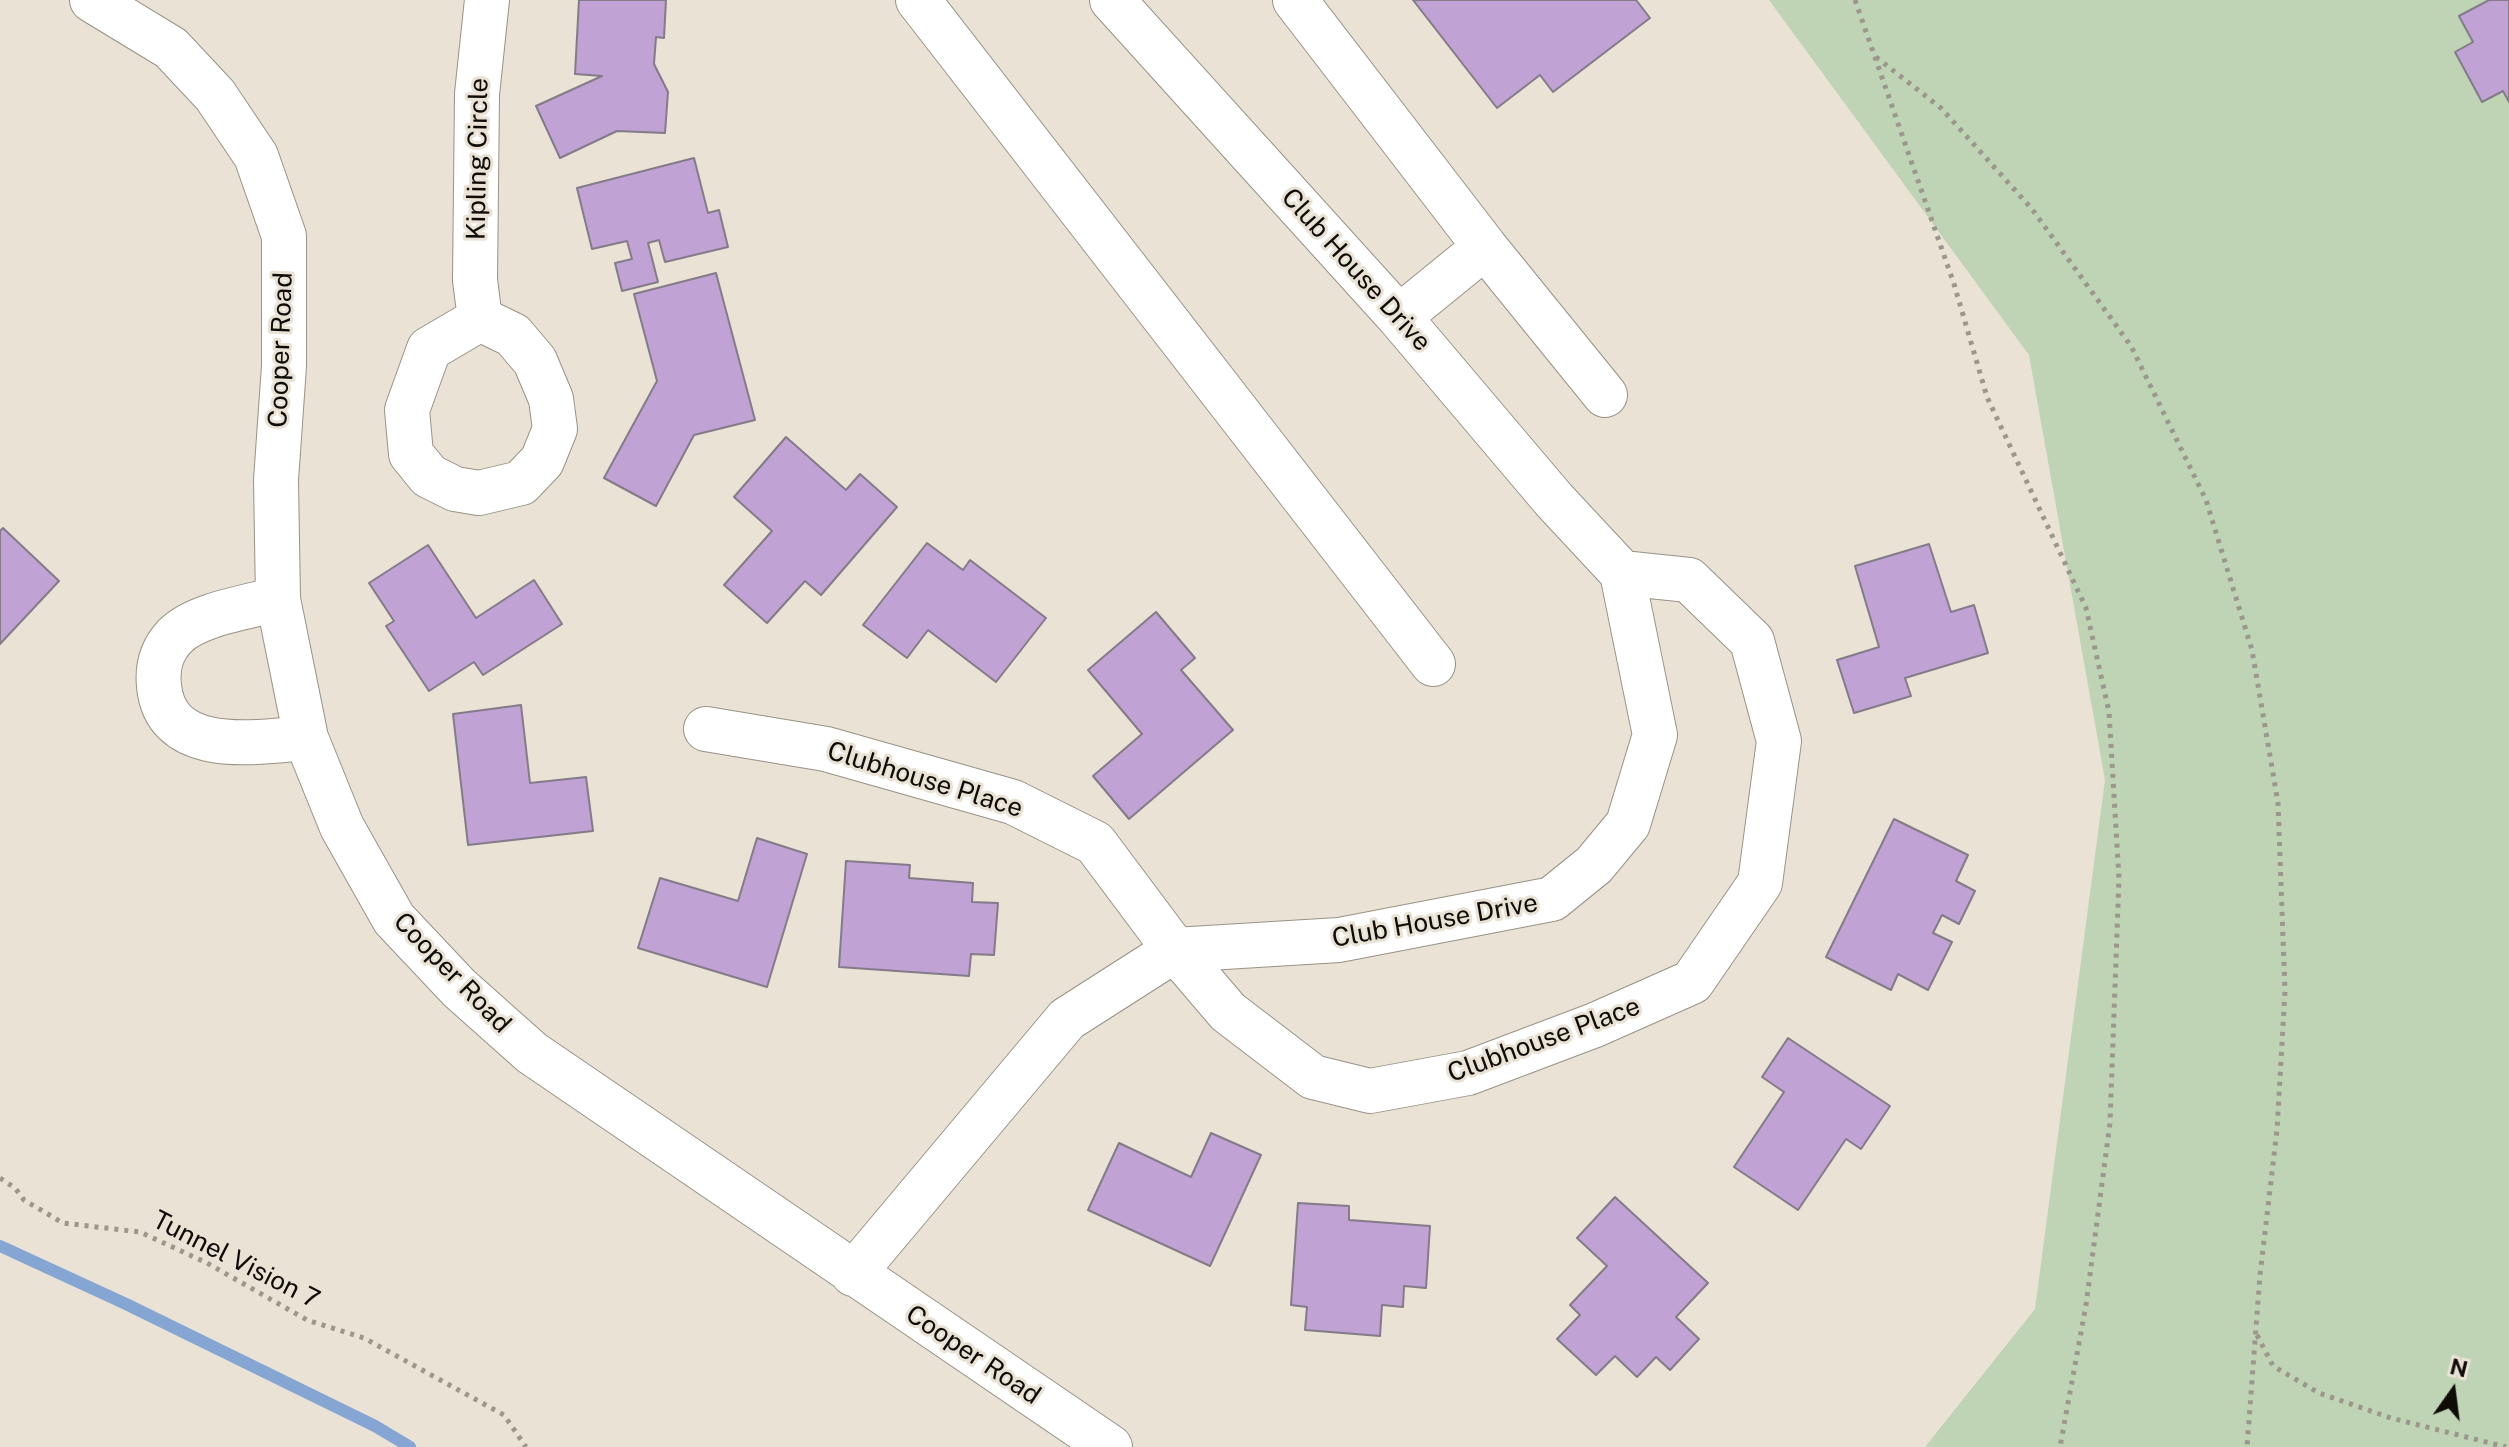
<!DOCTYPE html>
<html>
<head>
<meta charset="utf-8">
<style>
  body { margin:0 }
  #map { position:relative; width:2509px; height:1447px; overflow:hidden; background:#e9e2d5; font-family:"Public Sans",sans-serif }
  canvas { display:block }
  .north { position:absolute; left:2413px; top:1351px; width:80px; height:80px; -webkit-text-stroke:6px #e9e2d5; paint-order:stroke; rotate:14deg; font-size:22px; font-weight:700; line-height:32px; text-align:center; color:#0f0c08 }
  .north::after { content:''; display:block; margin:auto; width:28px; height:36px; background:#0f0c08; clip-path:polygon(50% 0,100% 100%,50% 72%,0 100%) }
</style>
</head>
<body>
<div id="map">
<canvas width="2509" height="1447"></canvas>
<div class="north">N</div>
</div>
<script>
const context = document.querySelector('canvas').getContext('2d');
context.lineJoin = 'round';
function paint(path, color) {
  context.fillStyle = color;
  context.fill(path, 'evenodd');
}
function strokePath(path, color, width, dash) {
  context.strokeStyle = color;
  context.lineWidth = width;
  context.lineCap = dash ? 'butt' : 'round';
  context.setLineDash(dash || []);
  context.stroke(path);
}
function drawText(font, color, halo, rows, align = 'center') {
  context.font = font + ' "Public Sans",sans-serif';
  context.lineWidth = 6;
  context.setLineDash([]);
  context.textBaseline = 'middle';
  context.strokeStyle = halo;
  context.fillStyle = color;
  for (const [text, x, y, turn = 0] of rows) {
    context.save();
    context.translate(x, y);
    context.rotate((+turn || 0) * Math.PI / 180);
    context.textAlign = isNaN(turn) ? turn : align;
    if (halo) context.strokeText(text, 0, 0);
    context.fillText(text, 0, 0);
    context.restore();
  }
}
const green = new Path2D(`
  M1769,0H2509V1447H1925L2035,1309L2105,780L2029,355Z`);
const stream = new Path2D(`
  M0,1246L126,1304L375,1426L410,1447`);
const building = new Path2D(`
  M579,0H666L664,38L656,37L654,64L668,92L665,133L617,131L560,158L536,106L602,76L575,74Z
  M1413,0H1636L1650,18L1553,92L1540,75L1497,108Z
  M2489,0H2509V102L2503,91L2482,102L2455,52L2473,42L2459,16Z
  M694,158L708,213L719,210L728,247L665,262L659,240L648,243L658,282L622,291L615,263L632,259L627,241L592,249L577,188Z
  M716,273L755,420L694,435L656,506L604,478L657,381L634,294Z
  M786,437L846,490L860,474L897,507L821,595L805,581L767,623L724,585L772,531L734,497Z
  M3,528L59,581L0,644V531Z
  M927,543L963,570L970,560L1046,618L996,682L928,630L907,658L863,625Z
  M1929,544L1951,612L1974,605L1988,653L1905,678L1911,696L1854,713L1837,660L1879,647L1855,566Z
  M428,545L476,618L534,580L562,624L483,675L474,662L429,691L386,626L394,621L369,583Z
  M1156,612L1195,658L1181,670L1233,730L1129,819L1093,776L1142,734L1088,670Z
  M521,705L530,783L586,777L593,831L468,845L453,714Z
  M1894,819L1968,855L1956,881L1975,891L1959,924L1942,915L1933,933L1952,942L1928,990L1898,974L1891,990L1826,957Z
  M757,838L807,854L767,987L638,948L660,878L738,901Z
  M846,861L910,865L909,878L973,883L972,902L998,903L994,955L971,954L969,976L839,967Z
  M1788,1038L1890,1106L1861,1149L1846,1139L1798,1210L1734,1167L1784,1092L1762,1077Z
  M1211,1133L1261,1155L1210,1266L1088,1210L1119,1143L1191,1177Z
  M1615,1197L1708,1283L1676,1317L1699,1339L1670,1370L1656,1357L1637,1377L1615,1356L1596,1375L1557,1339L1580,1315L1570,1305L1607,1266L1577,1238Z
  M1298,1203L1349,1206V1220L1430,1226L1426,1288L1404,1286L1403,1307L1382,1305L1380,1336L1305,1330L1307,1307L1291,1305Z`);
const path = new Path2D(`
  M1855,0L1954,284L1987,397L2086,608L2109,712L2119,878L2110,1123L2086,1305L2060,1447
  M1876,57L1941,108L2032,209L2131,346L2206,500L2252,650L2278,803L2285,991L2277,1130L2260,1275L2247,1447
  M0,1178L15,1188L24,1200L63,1223L140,1232L207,1263L307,1320L364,1338L504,1415L526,1447
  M2257,1335L2273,1366L2319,1393L2391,1418L2506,1447`);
const minor = new Path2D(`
  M92,0L171,48L215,95L256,156L284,236V366L276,480L278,599L306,738L342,827L394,919L459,988L532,1053L1110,1447
  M918,0L1433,664
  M1295,0L1485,247L1605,395
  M1399,317L1485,247
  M480,319L513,335L535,361L551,399L555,429L542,461L521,483L479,493L455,489L429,476L411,454L407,410L429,349Z
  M480,319L475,280L477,94L487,0
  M278,599C248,607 197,614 175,636C161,651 157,667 159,686C166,758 256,742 306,738
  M706,729L826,749L1013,802L1095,843L1175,950L1228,1012L1313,1077L1370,1091L1468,1073L1595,1025L1692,982L1760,883L1779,741L1752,641L1689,580L1622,573
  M853,1274L1067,1019L1175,950L1339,940L1552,899L1594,865L1628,824L1655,735L1622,573L1554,500L1399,317L1112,0`);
const streetNames = [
  ["Kipling Circle",478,159,-89],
  ["Club House Drive",1356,270,48],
  ["Cooper Road",281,350,-88],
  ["Clubhouse Place",925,780,17],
  ["Club House Drive",1435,921,-10],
  ["Cooper Road",452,973,46],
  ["Clubhouse Place",1544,1040,-20],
  ["Tunnel Vision 7",236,1260,27],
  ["Cooper Road",973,1355,34]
];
paint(green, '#bfd3b5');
strokePath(stream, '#85a5d3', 12);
paint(building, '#c0a2d4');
strokePath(building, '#837c88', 2);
strokePath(minor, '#999286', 46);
strokePath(path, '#9c978d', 5, [4, 6]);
strokePath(minor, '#fff', 44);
drawText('26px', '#0f0c08', '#e9e2d5', streetNames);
</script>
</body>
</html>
